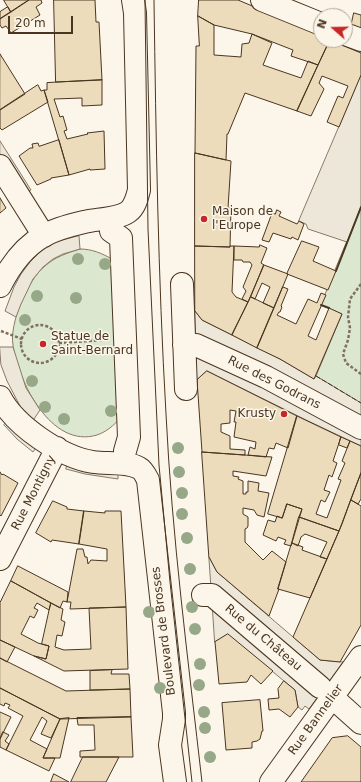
<!DOCTYPE html>
<html>
<head>
<meta charset="utf-8">
<style>
  body { margin:0 }
  #map { position:relative; width:361px; height:782px; overflow:hidden; background:#fbf6e9; font-family:"DejaVu Sans",sans-serif }
  canvas { display:block }
  .north { position:absolute; left:313px; top:8px; width:40px; height:40px; box-sizing:border-box; background:#fbf6e9; border:1px solid #b4a999; border-radius:50%; rotate:290deg; font-size:11px; font-weight:700; line-height:16px; text-align:center; color:#4a3520 }
  .north::after { content:''; display:block; margin:auto; width:14px; height:18px; background:#c62828; clip-path:polygon(50% 0,100% 100%,50% 72%,0 100%) }
  .scale { position:absolute; left:8px; top:16px; width:65px; height:18px; box-sizing:border-box; border:2px solid #4a3520; border-top:0; padding-left:5px; font-size:12px; line-height:14px; white-space:nowrap; color:#4a3520; -webkit-text-stroke:3px #fbf6e9; paint-order:stroke }
</style>
</head>
<body>
<div id="map">
<canvas width="361" height="782"></canvas>
<div class="north">N</div>
<div class="scale">20 m</div>
</div>
<script>
const context = document.querySelector('canvas').getContext('2d');
context.lineJoin = 'round';
function paint(path, color) {
  context.fillStyle = color;
  context.fill(path, 'evenodd');
}
function strokePath(path, color, width, dash) {
  context.strokeStyle = color;
  context.lineWidth = width;
  context.lineCap = dash ? 'butt' : 'round';
  context.setLineDash(dash || []);
  context.stroke(path);
}
function drawText(font, color, halo, rows, align = 'center') {
  context.font = font + ' "DejaVu Sans",sans-serif';
  context.lineWidth = 3;
  context.setLineDash([]);
  context.textBaseline = 'middle';
  context.strokeStyle = halo;
  context.fillStyle = color;
  for (const [text, x, y, turn = 0] of rows) {
    context.save();
    context.translate(x, y);
    context.rotate((+turn || 0) * Math.PI / 180);
    context.textAlign = isNaN(turn) ? turn : align;
    if (halo) context.strokeText(text, 0, 0);
    context.fillText(text, 0, 0);
    context.restore();
  }
}
const green = new Path2D(`
  M361,207V403L316,376L342,314L321,305Z
  M80,249C92,249 101,253 112,259L125,413C117,422 109,431 97,435C51,449 18,381 13,345C9,324 28,279 45,266C55,257 67,253 80,249Z`);
const parking = new Path2D(`
  M361,75V207L347,242L308,229L306,224L299,221Z
  M0,141L31,190L18,195L0,182Z
  M79,236L80,249L63,254L53,259L43,267L33,279L21,304L16,317L5,311L14,287L21,274L30,262L43,249L55,242Z
  M195,311L202,320L280,359L314,379L316,376L361,403V446L306,420L207,371L197,380Z
  M0,347H13L26,388L40,410L32,422L20,406L7,381L1,365Z
  M10,419L38,445L33,452L17,439L4,425Z
  M69,461L118,469V479L85,474L66,469Z
  M209,557L217,572L320,660L343,662L309,709L305,706L302,710L298,707L295,690L228,635L215,642Z`);
const building = new Path2D(`
  M4,0H29L11,12Z
  M29,0H41L42,3L36,7L40,15L11,33L6,26L2,28L0,25V19Z
  M54,0H95L96,22H99L102,80L56,82Z
  M199,0H238L321,35V40H330L318,65L291,56L293,50L252,34L214,25L198,16Z
  M8,7L11,12L0,19V12Z
  M354,13L361,15V30L351,27Z
  M198,16L214,25V55L241,57L242,44L249,43L252,34L272,43L263,65L301,78L308,61L318,65L297,111L245,93L228,134H227L226,160L195,153L196,46H199Z
  M330,40L361,53V75L339,127L327,122L338,96L343,98L348,86L322,76L319,83L324,89L311,116L297,111Z
  M0,54L25,94L0,110Z
  M102,80V105L82,106V98L54,99L60,117L63,116L67,130L64,131L67,139L88,134L87,133L104,131L105,169L90,170V169L69,175L44,90H47V83Z
  M38,85L41,91L44,90L48,102L2,130L0,128V110Z
  M59,140L69,175L51,178V179L37,185L19,156L30,148H33L32,144L38,143L39,146Z
  M195,153L231,161L228,208H231L230,247L195,246Z
  M0,198L6,208L0,213Z
  M277,210L281,212L279,216L297,224L299,221L304,224L298,240L292,237L291,239L273,233L269,242L262,240L272,213L275,214Z
  M302,241L319,247L313,261L336,271L328,290L287,274Z
  M260,245L267,248L261,263L264,265L248,302L242,299L246,291L243,287L252,265L250,262H243L242,260H234V246L259,247Z
  M195,246L230,247V246H234L232,292L236,297L248,302L232,335L202,320L195,311Z
  M264,265L288,274L274,308L263,303L270,287L262,283L255,299L251,297Z
  M283,287L288,289L281,306L282,307L280,312H279L277,315L296,324L308,299L317,303L321,293L326,295L308,336L316,340L329,308L342,314L314,379L280,359L257,348Z
  M251,297L274,308L257,348L232,335Z
  M207,371L297,416L288,448L276,443L274,449L269,448L266,457L248,455L250,447L255,449L256,442L234,437L236,422H234L236,411L230,410V423L221,424V432L230,436V449L245,450V455L202,452L197,380Z
  M297,416L341,437L333,461L337,463L332,477L329,475L324,490L330,492L325,502L321,500L316,514L327,518L341,480L338,479L345,463L342,461L350,441L361,446V473L339,531L299,517L302,509L287,504L282,518L268,514Z
  M341,437L350,441L347,448L339,445Z
  M202,452L272,457L266,476L233,471V476L239,477L238,479L243,481V494H246V492H248V481L259,483L258,491L269,493L264,517L257,515L254,510L243,508V514L248,517V526L247,528L245,529V542L263,560L272,551L286,562L278,589H279L269,616L217,572L209,557Z
  M0,472L2,475L3,474L18,483L1,516L0,515Z
  M361,473V499L358,504L351,500Z
  M351,500L361,506V625L340,662L320,660L293,637L342,524Z
  M53,501L67,507V509L84,511L79,544L52,540L51,542L36,533Z
  M287,504L302,509L291,546L284,544L286,540L278,537L276,541L263,535L268,520L275,522L277,516L282,518Z
  M84,511L105,513V511H121L126,607L70,609L71,602H67L77,549H83L85,557H87L88,564L91,560L107,561V549L79,544Z
  M299,517L339,531L327,559L320,557L327,542L305,534L301,537L298,546L292,543Z
  M292,543L303,547L302,550L327,559L310,598L278,589Z
  M18,566L68,592L67,602L63,601L60,608L11,581Z
  M11,581L51,603L49,610L37,603L34,608L38,610L34,618L30,616L21,634L38,643L49,646L46,659L34,656L0,640V603Z
  M51,603L63,609L61,620L65,622L62,636L57,635L55,647L64,650L91,649L89,608L126,607L128,669L64,671L34,656L46,659L49,646L42,644Z
  M228,634L273,671L261,684L251,675L247,682L219,684L215,642Z
  M0,640L15,647L7,662L0,658Z
  M0,658L66,691L130,689L131,717L60,719L0,688Z
  M112,670L111,674H129L130,689L90,690V671Z
  M284,681L295,690L298,707L290,717L279,709L269,710L268,699L279,698L278,689Z
  M0,688L60,719L51,738L41,734L47,721L42,717L30,740L47,749L43,758H55L49,771L6,750L23,716L8,708L10,705L5,703L4,706L0,704Z
  M260,700L263,731H262L260,739L257,741L252,742V748L226,750L222,703Z
  M0,712L11,717L0,739Z
  M131,717L133,757H80V751L95,750L94,725H78L77,718Z
  M69,718L60,758H43L60,719Z
  M3,732L9,735L5,741L9,744L6,750L0,747V739Z
  M348,736L361,747V782H301L332,738Z
  M83,757H119L106,782H71Z
  M54,774L69,782H51Z`);
const path = new Path2D(`
  M361,284L350,299L348,317L350,328L348,340L343,354L346,363L361,374
  M21 344a19 19 0 1 1 38 0a19 19 0 1 1-38 0Z
  M1,331L22,339
  M59,343L104,340`);
const minor = new Path2D(`
  M262,0L321,24
  M345,34L361,40
  M0,166L44,236
  M111,231L121,238L129,437L125,451
  M182,284L186,389
  M0,286C10,266 24,247 43,236C55,229 71,225 84,222C97,219 118,219 128,212C135,207 137,198 139,190L135,13L133,0
  M184,345H196L266,377L361,428
  M0,397C15,426 61,457 93,462C107,464 127,461 139,468C143,470 146,476 148,480L174,713V719L170,745L175,782
  M0,559L57,448
  M203,595H212L320,687
  M332,697L361,723
  M271,782L361,657`);
const tram = new Path2D(`
  M145,0L148,229L159,465L170,582L192,782
  M154,0C156,138 158,276 166,414C172,537 188,659 202,782`);
const fence = new Path2D(`
  M316,376L361,403`);
const wall = new Path2D(`
  M336,271L361,207
  M321,305L329,308`);
const trees = [
  [78,259],
  [105,264],
  [37,296],
  [76,298],
  [25,320],
  [32,381],
  [45,407],
  [111,411],
  [64,419],
  [178,448],
  [179,472],
  [182,493],
  [182,514],
  [187,538],
  [190,569],
  [192,607],
  [149,612],
  [195,629],
  [200,664],
  [199,685],
  [160,688],
  [204,712],
  [205,728],
  [210,757]
];
const markers = [
  [204,219,4,"#c62828"],
  [43,344,4,"#c62828"],
  [284,414,4,"#c62828"]
];
const poiNames = [
  ["Maison de",212,212],
  ["l'Europe",212,226],
  ["Statue de",51,337],
  ["Saint-Bernard",51,351],
  ["Krusty",276,414,"right"]
];
const streetNames = [
  ["Rue des Godrans",274,383,27],
  ["Rue Montigny",34,493,-63],
  ["Boulevard de Brosses",164,631,-97],
  ["Rue du Château",263,638,40],
  ["Rue Bannelier",316,720,-54]
];
paint(green, '#dce7d0');
strokePath(green, '#887966', 1);
paint(parking, '#ede7d9');
strokePath(parking, '#887966', 1);
paint(building, '#ecdcbc');
strokePath(building, '#4a3520', 1);
strokePath(minor, '#4a3520', 24);
strokePath(path, '#7f6f5c', 2.5, [3, 2]);
strokePath(minor, '#fbf6e9', 22);
strokePath(tram, '#4a3520', 1);
strokePath(fence, '#4a3520', 1, [5, 2]);
strokePath(wall, '#4a3520', 2);
context.fillStyle = '#96a887';
for (const [x, y] of trees) {
  context.beginPath();
  context.arc(x, y, 6, 0, 2 * Math.PI);
  context.fill();
}
for (const [x, y, r, color] of markers) {
  const dot = new Path2D();
  dot.arc(x, y, r, 0, 2 * Math.PI);
  context.fillStyle = color;
  context.fill(dot);
  strokePath(dot, '#fbf6e9', 1.5);
}
drawText('12px', '#4a3520', '#fbf6e9', poiNames, 'left');
drawText('12px', '#4a3520', '#fbf6e9', streetNames);
</script>
</body>
</html>
